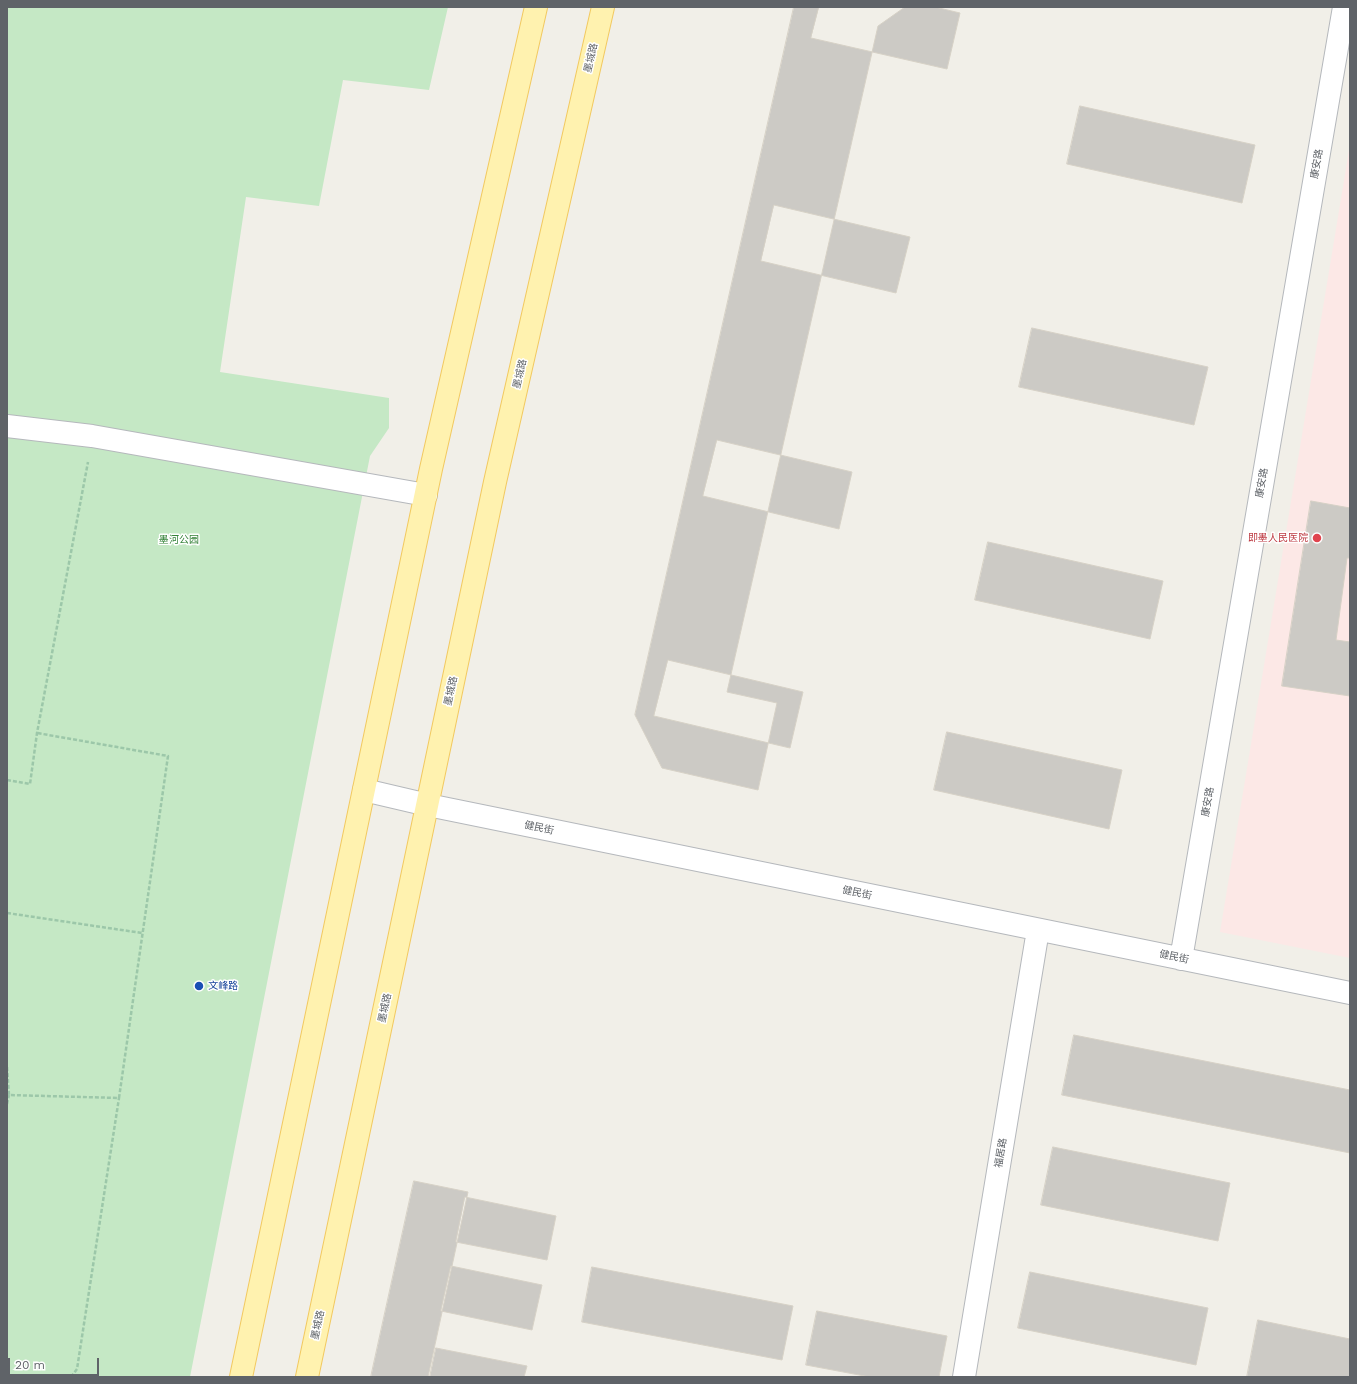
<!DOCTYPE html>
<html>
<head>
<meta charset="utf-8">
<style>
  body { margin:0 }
  #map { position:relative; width:1357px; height:1384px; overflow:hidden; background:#f1efe8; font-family:"Work Sans",sans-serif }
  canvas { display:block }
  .frame { position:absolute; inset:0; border:8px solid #5f6368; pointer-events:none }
  .scale { position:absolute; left:8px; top:1358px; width:91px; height:18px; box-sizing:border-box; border:2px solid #5f6368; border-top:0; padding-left:5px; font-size:12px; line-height:14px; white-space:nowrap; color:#5f6368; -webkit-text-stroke:3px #fff; paint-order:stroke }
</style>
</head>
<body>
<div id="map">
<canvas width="1357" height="1384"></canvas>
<div class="frame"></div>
<div class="scale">20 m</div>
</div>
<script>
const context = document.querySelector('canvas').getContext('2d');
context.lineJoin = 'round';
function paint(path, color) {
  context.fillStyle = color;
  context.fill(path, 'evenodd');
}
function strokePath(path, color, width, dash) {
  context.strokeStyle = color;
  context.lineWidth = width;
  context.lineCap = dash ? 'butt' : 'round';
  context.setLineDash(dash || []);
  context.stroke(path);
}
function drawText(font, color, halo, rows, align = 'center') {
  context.font = font + ' "Work Sans","Noto Sans SC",sans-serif';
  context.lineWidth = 3;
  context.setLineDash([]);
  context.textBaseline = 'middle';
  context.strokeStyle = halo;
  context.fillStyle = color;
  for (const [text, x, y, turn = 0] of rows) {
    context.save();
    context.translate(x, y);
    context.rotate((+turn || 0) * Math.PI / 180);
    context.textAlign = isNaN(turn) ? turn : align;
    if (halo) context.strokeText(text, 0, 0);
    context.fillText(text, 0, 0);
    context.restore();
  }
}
const medical = new Path2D(`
  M1350,144V958L1220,932Z`);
const green = new Path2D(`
  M7,7H448L429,90L343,80L319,206L246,197L220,372L389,398V428L370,456L190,1377H7Z`);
const building = new Path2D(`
  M794,7H905L878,26L727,692L777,703L758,790L662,768L635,715Z
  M819,7H935L960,13L947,69L811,38Z
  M1080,106L1255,145L1242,203L1067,164Z
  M774,205L910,237L896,293L761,261Z
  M1032,328L1208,367L1194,425L1019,387Z
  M717,440L852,472L839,529L703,496Z
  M1311,501L1350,508V558H1347L1336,640L1350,642V696L1282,686Z
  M988,542L1163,581L1150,639L975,600Z
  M668,660L803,692L790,748L654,716Z
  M947,732L1122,770L1109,829L934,790Z
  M1074,1035L1350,1090V1153L1062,1095Z
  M1053,1147L1230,1183L1218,1241L1041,1205Z
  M414,1181L468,1192L428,1377H371Z
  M465,1197L556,1216L547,1260L456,1242Z
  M451,1266L542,1285L532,1330L441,1311Z
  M592,1267L793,1306L782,1360L582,1322Z
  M1030,1272L1208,1308L1196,1365L1018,1328Z
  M817,1311L947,1336L939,1377H870L806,1365Z
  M1258,1320L1350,1339V1377H1247Z
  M436,1348L527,1366L524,1377H430Z`);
const path = new Path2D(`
  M7,780L30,784L37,733L88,462
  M7,913L142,933
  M7,1067L9,1095L119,1098L168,756L37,733
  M7,1104L9,1095
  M71,1377L77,1369L119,1098`);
const minor = new Path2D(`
  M7,426L92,436L426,495`);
const tertiary = new Path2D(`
  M364,790L428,805L1350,993
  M1181,959L1344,7
  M964,1377L1038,930`);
const primary = new Path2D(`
  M241,1377L431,469L536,7
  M307,1377L495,482L603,7`);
const markers = [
  [1317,538,5,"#e0444e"],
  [199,986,5,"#1a4fb4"]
];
const streetNames = [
  ["墨城路",591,58,-77],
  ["康安路",1317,164,-80],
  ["墨城路",520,374,-77],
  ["康安路",1262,483,-80],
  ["墨城路",451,691,-78],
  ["康安路",1208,802,-80],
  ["健民街",539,828,12],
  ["健民街",857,893,12],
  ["健民街",1174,957,12],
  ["墨城路",385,1008,-78],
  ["福居路",1001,1153,-81],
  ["墨城路",318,1325,-78]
];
const healthNames = [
  ["即墨人民医院",1308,538]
];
const parkNames = [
  ["墨河公园",179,540]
];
const transitNames = [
  ["文峰路",208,986]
];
paint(medical, '#fce8e6');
paint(green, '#c5e8c5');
paint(building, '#cccac5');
strokePath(building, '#d6d1c6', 1);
strokePath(minor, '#b5b8bc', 24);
strokePath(tertiary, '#b5b8bc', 24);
strokePath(primary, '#f2c960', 24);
strokePath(path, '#9cc7a9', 2.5, [4, 2]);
strokePath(minor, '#fff', 22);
strokePath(tertiary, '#fff', 22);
strokePath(primary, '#fff2af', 22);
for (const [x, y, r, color] of markers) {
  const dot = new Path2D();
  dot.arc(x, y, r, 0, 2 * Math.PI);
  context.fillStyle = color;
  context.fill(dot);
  strokePath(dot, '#fff', 1.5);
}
drawText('10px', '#5f6368', '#fff', streetNames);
drawText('10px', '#be3a42', '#fff', healthNames, 'right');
drawText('10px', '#348238', '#fff', parkNames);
drawText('10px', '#164399', '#fff', transitNames, 'left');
</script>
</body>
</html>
